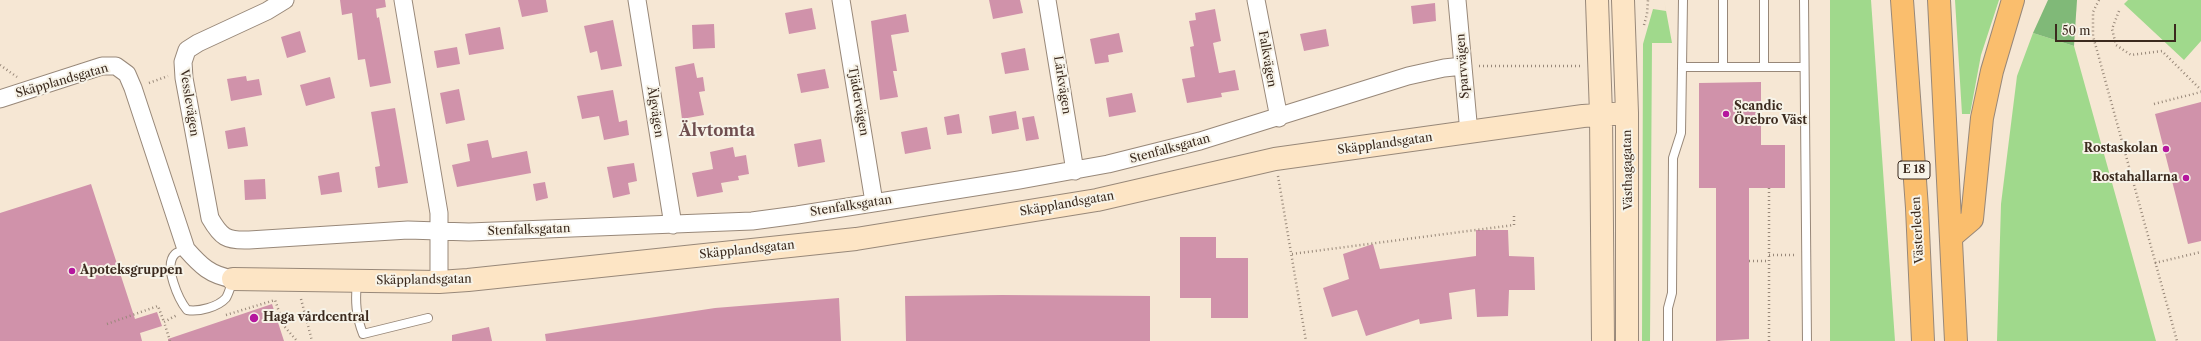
<!DOCTYPE html>
<html>
<head>
<meta charset="utf-8">
<style>
  body { margin:0 }
  #map { position:relative; width:2201px; height:341px; overflow:hidden; background:#f6e7d4; font-family:"Libre Caslon Text",serif }
  canvas { display:block }
  .scale { position:absolute; left:2055px; top:24px; width:121px; height:18px; box-sizing:border-box; border:2px solid #3b2a1e; border-top:0; padding-left:5px; font-size:12px; line-height:14px; white-space:nowrap; color:#3b2a1e; -webkit-text-stroke:3px #f7f3e8; paint-order:stroke }
</style>
</head>
<body>
<div id="map">
<canvas width="2201" height="341"></canvas>
<div class="scale">50 m</div>
</div>
<script>
const context = document.querySelector('canvas').getContext('2d');
context.lineJoin = 'round';
function paint(path, color) {
  context.fillStyle = color;
  context.fill(path, 'evenodd');
}
function strokePath(path, color, width, dash) {
  context.strokeStyle = color;
  context.lineWidth = width;
  context.lineCap = dash ? 'butt' : 'round';
  context.setLineDash(dash || []);
  context.stroke(path);
}
function drawText(font, color, halo, rows, align = 'center') {
  context.font = font + ' "Libre Caslon Text",serif';
  context.lineWidth = 4;
  context.setLineDash([]);
  context.textBaseline = 'middle';
  context.strokeStyle = halo;
  context.fillStyle = color;
  for (const [text, x, y, turn = 0] of rows) {
    context.save();
    context.translate(x, y);
    context.rotate((+turn || 0) * Math.PI / 180);
    context.textAlign = isNaN(turn) ? turn : align;
    if (halo) context.strokeText(text, 0, 0);
    context.fillText(text, 0, 0);
    context.restore();
  }
}
const green = new Path2D(`
  M1664,0L1672,43H1652L1650,341H1642L1643,44L1653,9L1666,11Z
  M1830,0H1871L1895,341H1830Z
  M1955,0H1999L1981,55L1970,114H1962Z
  M2128,0H2201V41L2184,60L2124,4Z
  M2033,33L2074,46L2156,341H1997L2001,204L2017,76Z`);
const forest = new Path2D(`
  M2048,0H2077L2074,46L2033,33Z`);
const building = new Path2D(`
  M340,0H385L386,7L376,9L377,18L379,17L391,83L370,87L365,59L358,60L352,13L342,15Z
  M518,0H546L548,12L522,17Z
  M989,0H1020L1023,13L993,19Z
  M1435,3L1436,21L1413,24L1411,6Z
  M812,8L816,29L789,34L785,13Z
  M1215,9L1221,41L1213,43L1219,73L1235,70L1239,90L1221,93L1222,97L1187,103L1182,79L1195,77L1190,47L1194,46L1189,21L1196,20L1195,13Z
  M906,14L909,32L891,35L897,71H893L898,97L880,100L871,21Z
  M613,20L622,66L601,70L597,51L590,53L584,26Z
  M714,24L715,48L693,49L692,25Z
  M500,27L504,49L469,55L465,34Z
  M1326,29L1329,46L1304,51L1300,34Z
  M300,31L306,52L287,58L281,37Z
  M1119,33L1123,52L1108,55L1109,62L1095,64L1090,39Z
  M457,47L460,64L437,68L434,51Z
  M1025,48L1029,70L1005,74L1001,53Z
  M694,63L697,78L703,77L705,91L699,92L704,115L682,119L675,67Z
  M825,69L829,88L801,93L797,74Z
  M246,76L247,81L259,79L262,95L231,101L227,79Z
  M330,77L335,98L306,106L300,85Z
  M1761,82V145H1785V188H1749V339L1716,341V188H1699V83Z
  M459,89L465,120L446,124L440,93Z
  M613,90L619,122L627,120L629,135L604,140L599,116L582,119L577,96Z
  M1132,93L1136,112L1109,117L1106,98Z
  M2201,102V241L2188,244L2155,114Z
  M395,108L408,183L378,188L375,167L380,166L371,112Z
  M1016,111L1019,129L992,134L989,116Z
  M959,114L962,133L947,135L944,117Z
  M1034,116L1039,139L1026,141L1022,118Z
  M245,127L248,146L228,149L225,131Z
  M927,127L931,149L905,154L901,132Z
  M821,139L825,162L798,167L794,144Z
  M488,140L492,158L527,151L531,173L457,187L452,165L470,161L467,144Z
  M733,147L735,157L746,155L749,174L738,176L739,180L721,183L723,192L697,197L692,173L713,169L710,152Z
  M634,163L637,181L628,183L630,194L613,198L607,167Z
  M339,172L342,192L321,195L318,176Z
  M265,179L266,199L245,200L244,180Z
  M545,182L548,198L536,201L533,184Z
  M91,184L135,319L157,312L162,326L140,333L142,341H0V213Z
  M1476,230H1508L1509,256L1534,257L1535,290H1509L1508,316L1477,317L1475,289L1449,293L1452,319L1420,324L1419,319L1366,336L1357,310L1332,317L1323,288L1349,279L1343,254L1373,244L1380,269L1476,256Z
  M1180,237H1216V258H1248V318H1211V298H1180Z
  M1002,295L1150,296V341H906L905,296Z
  M839,298L841,341H546L545,334L583,328L715,308Z
  M272,304L284,341H168V339Z
  M489,327L492,341H452V335Z`);
const path = new Path2D(`
  M2099,0L2093,12V36L2177,341
  M2119,11L2112,29L2116,45L2131,55L2162,51L2201,90
  M1644,25L1647,14L1648,0
  M0,65L17,77
  M1479,66H1580
  M149,83L168,76
  M2154,104L2201,92
  M1278,176L1306,341
  M1292,254L1514,225V214
  M1769,255H1794
  M1749,261H1769
  M2155,263L2201,252
  M301,299L312,341
  M226,315L275,300L284,326L297,341
  M107,324L158,306L164,322
  M170,341L164,322L177,315
  M1769,341V188`);
const lane = new Path2D(`
  M1723,0V67
  M1804,0L1807,341
  M1682,67H1764V0
  M1764,67H1804
  M186,249C183,250 177,252 175,254C163,266 179,300 187,310C199,312 218,307 226,298C229,293 231,285 233,280
  M357,282C355,301 356,316 363,334L428,318
  M1668,341V308L1672,293L1673,158L1681,133L1683,0`);
const street = new Path2D(`
  M285,0L267,11L198,43L187,50L183,62L184,78L210,218C221,237 226,241 249,240L408,230L469,232L752,221L797,215L1019,180L1108,164L1200,141L1408,76L1444,68L1463,66
  M403,0L439,213V282
  M637,0L673,225
  M841,0L874,202
  M1047,0L1075,171
  M1256,0L1279,118
  M1457,0L1469,133
  M0,99L102,66H116L127,74L133,88L186,249C201,266 210,275 233,279`);
const secondary = new Path2D(`
  M1597,0L1601,114L1603,341
  M1623,0L1627,113V341
  M233,279L439,282L468,280L856,239L1097,200L1275,159L1583,116L1627,113`);
const highway = new Path2D(`
  M1902,0L1917,208L1923,341
  M1939,0L1956,341
  M1952,236L1972,219L1982,118L1992,71L2013,0`);
const markers = [
  [1726,114,4,"#b5179e"],
  [2166,149,4,"#b5179e"],
  [2186,178,4,"#b5179e"],
  [72,271,4,"#b5179e"],
  [254,318,5,"#b5179e"]
];
const shields = [
  [1914,170,32]
];
const shieldNames = [
  ["E 18",1914,170]
];
const streetNames = [
  ["Falkvägen",1267,59,80],
  ["Sparvvägen",1463,66,-94],
  ["Skäpplandsgatan",62,81,-16],
  ["Lärkvägen",1062,85,81],
  ["Tjädervägen",858,101,80],
  ["Vesslevägen",189,103,81],
  ["Älgvägen",655,112,81],
  ["Skäpplandsgatan",1385,144,-8],
  ["Stenfalksgatan",1170,149,-15],
  ["Västhagagatan",1628,170,-91],
  ["Skäpplandsgatan",1067,204,-10],
  ["Stenfalksgatan",851,206,-9],
  ["Stenfalksgatan",529,230,-2],
  ["Västerleden",1918,230,-93],
  ["Skäpplandsgatan",747,250,-6],
  ["Skäpplandsgatan",424,280,-1]
];
const poiNames = [
  ["Scandic",1734,107],
  ["Örebro Väst",1734,121],
  ["Rostaskolan",2158,149,"right"],
  ["Rostahallarna",2178,178,"right"],
  ["Apoteksgruppen",80,271],
  ["Haga vårdcentral",263,318]
];
const districtNames = [
  ["Älvtomta",717,131]
];
paint(green, '#a0d98c');
paint(forest, '#80b978');
paint(building, '#d092aa');
strokePath(lane, '#988879', 10);
strokePath(street, '#988879', 19);
strokePath(secondary, '#988879', 24);
strokePath(highway, '#988879', 24);
strokePath(path, '#988879', 2.5, [1, 3]);
strokePath(lane, '#fff', 8);
strokePath(street, '#fff', 17);
strokePath(secondary, '#fde5c5', 22);
strokePath(highway, '#fabe6d', 22);
for (const [x, y, r, color] of markers) {
  const dot = new Path2D();
  dot.arc(x, y, r, 0, 2 * Math.PI);
  context.fillStyle = color;
  context.fill(dot);
  strokePath(dot, '#f7f3e8', 1.5);
}
for (const [x, y, w] of shields) {
  const box = new Path2D();
  box.roundRect(x - w / 2, y - 9, w, 18, 3);
  context.fillStyle = '#f7f3e8';
  context.fill(box);
  strokePath(box, '#3b2a1e', 1);
}
drawText('bold 11px', '#3b2a1e', null, shieldNames);
drawText('12px', '#3b2a1e', '#f7f3e8', streetNames);
drawText('bold 12px', '#3b2a1e', '#f7f3e8', poiNames, 'left');
drawText('bold 16px', '#6f4e4f', '#f7f3e8', districtNames);
</script>
</body>
</html>
